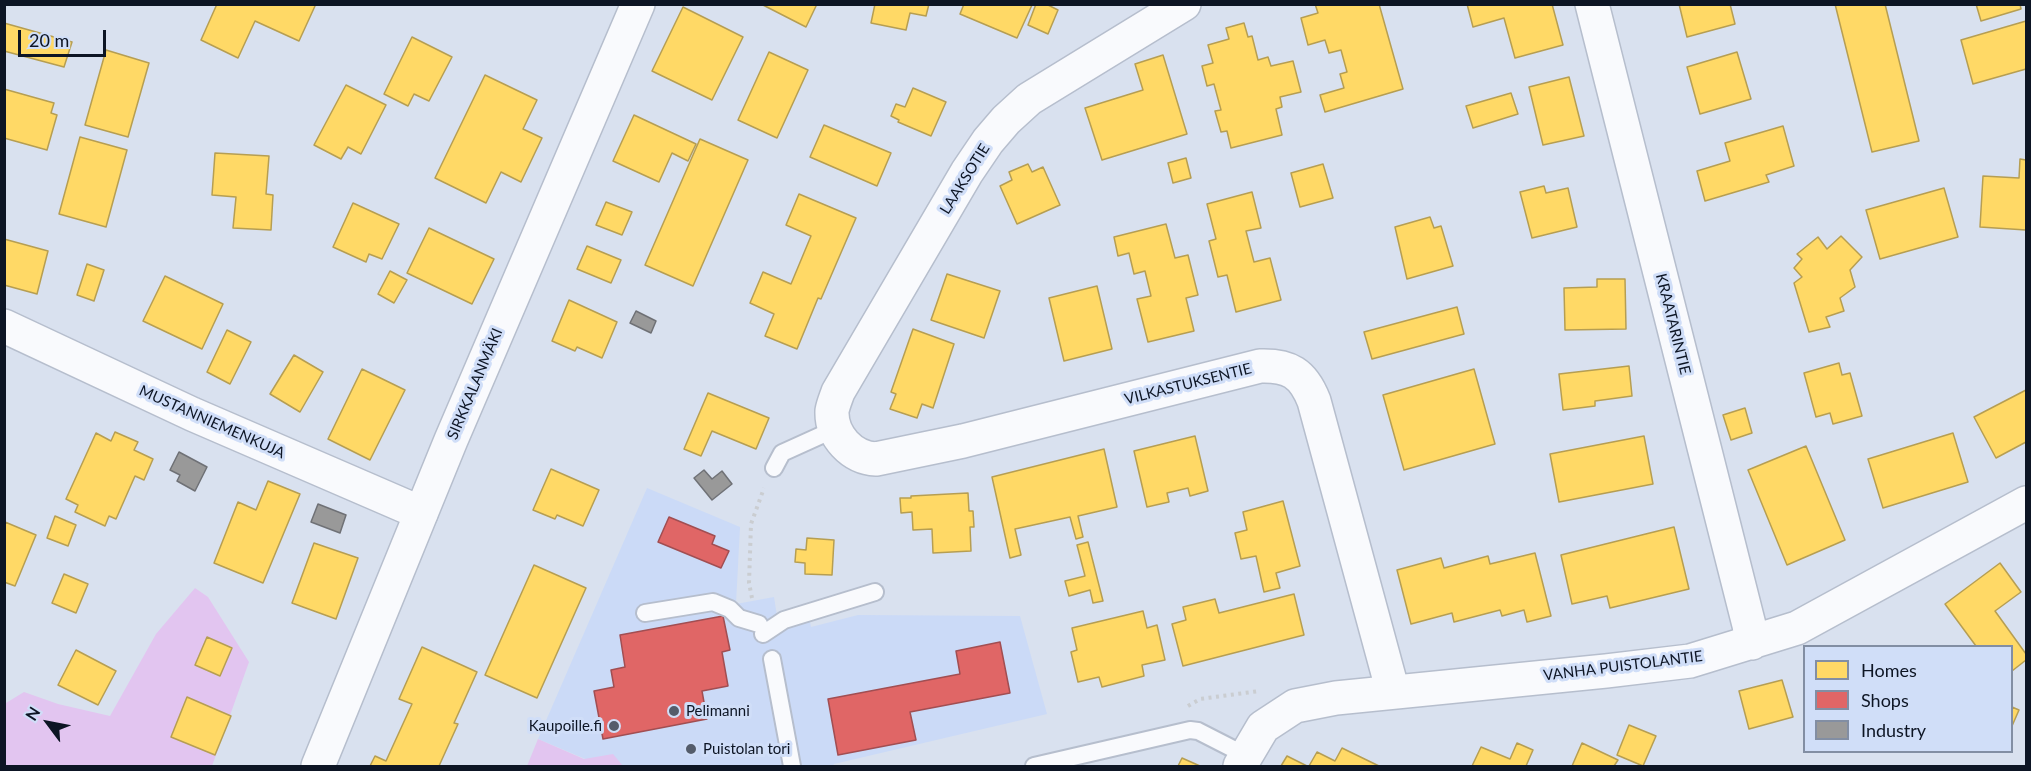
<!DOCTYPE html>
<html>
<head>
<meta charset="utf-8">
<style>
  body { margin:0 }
  #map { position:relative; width:2031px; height:771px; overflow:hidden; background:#d9e1ef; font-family:Lato,sans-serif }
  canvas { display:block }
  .frame { position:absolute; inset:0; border:6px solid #0d1524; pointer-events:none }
  .legend { position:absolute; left:1803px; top:645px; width:210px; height:108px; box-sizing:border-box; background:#d0def8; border:2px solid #828ea3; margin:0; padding:8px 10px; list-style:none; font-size:18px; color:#0d1524 }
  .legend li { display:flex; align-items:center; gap:12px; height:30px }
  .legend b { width:30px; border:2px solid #828ea3 }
  .north { position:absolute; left:18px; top:693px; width:60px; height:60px; -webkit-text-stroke:4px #d0def8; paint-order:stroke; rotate:302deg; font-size:16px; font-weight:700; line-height:24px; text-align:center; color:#0d1524 }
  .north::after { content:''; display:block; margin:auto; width:21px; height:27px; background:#0d1524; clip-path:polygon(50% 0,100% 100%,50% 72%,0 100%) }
  .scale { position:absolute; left:18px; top:30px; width:88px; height:27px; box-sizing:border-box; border:3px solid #0d1524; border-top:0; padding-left:8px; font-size:18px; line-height:21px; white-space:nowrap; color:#0d1524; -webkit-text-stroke:4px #d0def8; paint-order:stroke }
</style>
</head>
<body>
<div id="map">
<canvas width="2031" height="771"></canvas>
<div class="frame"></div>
<ul class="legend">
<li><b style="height:16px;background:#ffd966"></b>Homes</li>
<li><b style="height:16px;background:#e06666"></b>Shops</li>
<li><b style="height:16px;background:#999"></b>Industry</li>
</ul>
<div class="north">N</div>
<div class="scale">20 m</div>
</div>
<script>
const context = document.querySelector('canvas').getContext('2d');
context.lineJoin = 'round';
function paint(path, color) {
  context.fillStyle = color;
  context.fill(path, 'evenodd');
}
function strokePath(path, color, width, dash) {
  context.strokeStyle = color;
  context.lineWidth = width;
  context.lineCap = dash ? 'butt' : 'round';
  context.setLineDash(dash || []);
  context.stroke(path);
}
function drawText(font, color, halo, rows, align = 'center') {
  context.font = font + ' Lato,sans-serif';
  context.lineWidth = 6;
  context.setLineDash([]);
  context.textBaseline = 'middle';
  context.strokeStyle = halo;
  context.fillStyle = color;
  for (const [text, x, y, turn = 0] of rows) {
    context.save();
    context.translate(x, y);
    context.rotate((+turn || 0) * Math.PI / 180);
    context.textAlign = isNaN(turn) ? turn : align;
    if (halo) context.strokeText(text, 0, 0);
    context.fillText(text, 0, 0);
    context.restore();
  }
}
const built = new Path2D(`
  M647,488L740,527L736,604L774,597L777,616L807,606L811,627L858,615L1020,616L1047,714L834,764L833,766H602L538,739Z`);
const green = new Path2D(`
  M195,588L208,597L249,662L212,766H5L6,703L24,692L58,704L110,716L156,634Z
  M538,739L584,759L613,754L623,766H527Z`);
const homes = new Path2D(`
  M217,4H313L315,6L299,41L255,21L238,58L201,40Z
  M761,4H817L806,27Z
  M875,4H929L926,16L910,13L906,30L871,23Z
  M964,4H1031L1032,5L1017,38L960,14Z
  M1036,4H1046L1058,10L1048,34L1028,25Z
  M1315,4H1379L1403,89L1325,112L1320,95L1344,88L1340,74L1347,72L1341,50L1329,53L1325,40L1308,45L1301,18L1318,13Z
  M1467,4H1552L1563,45L1515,58L1504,18L1473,27Z
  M1679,4H1730L1735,24L1687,37Z
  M1835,4H1885L1919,141L1872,152Z
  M1976,4H2020L2021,9L1981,21Z
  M683,7L743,37L712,100L652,71Z
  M2026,21V69L1973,84L1961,40Z
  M4,23L72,42L64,67L4,51Z
  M1244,23L1248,37L1252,36L1258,60L1268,57L1271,66L1293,61L1301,92L1280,97L1282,107L1276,109L1282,135L1231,148L1227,131L1221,132L1215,111L1221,110L1214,84L1207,86L1202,66L1213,63L1208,45L1229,39L1226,28Z
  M412,37L452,57L429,101L414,94L408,106L384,94Z
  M106,50L149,63L128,137L85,125Z
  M769,52L808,70L777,138L738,120Z
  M1737,52L1751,99L1700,114L1687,67Z
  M1163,55L1187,134L1102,160L1085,108L1143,90L1135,64Z
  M485,75L537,100L523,129L542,138L521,182L501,172L486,203L435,178Z
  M1569,77L1584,136L1543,145L1529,87Z
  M346,85L386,105L361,154L348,147L341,159L314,145Z
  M913,88L946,102L931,136L898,122L899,120L891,116L896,104L905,107Z
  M4,89L54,103L51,113L57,115L47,150L4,138Z
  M1511,93L1518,114L1473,128L1466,106Z
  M634,115L696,144L688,161L672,153L659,182L613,161Z
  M824,125L891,153L877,186L810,157Z
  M1783,126L1794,166L1766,175L1769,182L1705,201L1697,171L1730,161L1725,143Z
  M80,137L127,150L106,227L59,214Z
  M700,139L748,160L693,286L645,265Z
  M215,153L269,156L266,194L273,195L271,230L233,228L236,197L212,195Z
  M1186,158L1191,178L1173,183L1168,163Z
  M2020,159L2026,160V230L1980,227L1983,176L2019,178Z
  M1028,164L1032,172L1043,167L1060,205L1017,224L1000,186L1012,180L1009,172Z
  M1323,164L1333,198L1300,207L1291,173Z
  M1544,186L1546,193L1568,188L1577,227L1532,238L1520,192Z
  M1944,188L1958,237L1880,259L1866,210Z
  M1252,192L1261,228L1246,231L1254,262L1270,258L1281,300L1236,312L1227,275L1218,277L1209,241L1216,239L1207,204Z
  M799,194L856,218L821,299L818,298L797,349L765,336L774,314L750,303L763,272L791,284L811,236L786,225Z
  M606,202L632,212L622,235L596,225Z
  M353,203L399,224L382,259L369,254L366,262L333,247Z
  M1430,217L1434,228L1441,226L1453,266L1407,279L1395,227Z
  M1166,224L1175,258L1188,255L1198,295L1186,298L1194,331L1148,342L1137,299L1151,296L1145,271L1134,274L1129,253L1118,256L1114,237Z
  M429,228L494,259L472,304L407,273Z
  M1841,236L1862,257L1850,270L1855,287L1840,298L1844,311L1826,317L1830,327L1809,332L1794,283L1802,277L1794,268L1802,259L1797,254L1818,237L1827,249Z
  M4,239L48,251L37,294L4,285Z
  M587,246L621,260L611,283L577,269Z
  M87,264L104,270L94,301L77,295Z
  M390,271L407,280L394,303L378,294Z
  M947,274L1000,291L984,338L931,320Z
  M165,276L223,304L202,349L143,321Z
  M1597,279H1625L1626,329L1565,330L1564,288L1597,287Z
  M1097,286L1112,349L1064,361L1049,298Z
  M569,300L617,322L602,358L577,347L575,351L552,341Z
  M1457,307L1464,334L1372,359L1364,332Z
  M913,329L954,344L933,408L922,404L917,418L890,409L896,394L891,392Z
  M227,330L251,342L230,384L207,372Z
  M294,355L323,372L300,412L270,394Z
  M1839,363L1842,375L1850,373L1862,416L1833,424L1830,413L1816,417L1804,373Z
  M1629,366L1632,396L1595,401V406L1563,410L1559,374Z
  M362,369L405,390L370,460L328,439Z
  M1474,369L1495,444L1404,470L1383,395Z
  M2026,390V442L1996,458L1974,417Z
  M708,393L769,418L756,449L712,431L701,456L684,449Z
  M1745,408L1752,433L1731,440L1723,415Z
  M115,432L138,442L134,450L153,459L144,480L135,476L116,519L109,516L105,526L75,512L78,505L66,499L96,433L111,441Z
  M1953,433L1968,482L1883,508L1868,459Z
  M1195,436L1208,491L1190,496L1188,488L1167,493L1169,502L1147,507L1134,451Z
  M1644,436L1653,484L1559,502L1550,454Z
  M1806,446L1845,540L1787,565L1748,470Z
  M1104,449L1117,507L1078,516L1083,537L1076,539L1070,517L1015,529L1021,555L1010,558L992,477Z
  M551,469L599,490L583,526L557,515L555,519L533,510Z
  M268,481L300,494L263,583L214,563L238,502L256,510Z
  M968,493L969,511H973L974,527H970L971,551L933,553L932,529L913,530L912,512L901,513L900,498H911V496Z
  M1283,501L1300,566L1276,573L1280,588L1264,592L1256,556L1241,559L1235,533L1247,530L1243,512Z
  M55,516L76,525L68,546L47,538Z
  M5,522L36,535L15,586L4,582Z
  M1674,527L1689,589L1610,608L1607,596L1572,604L1561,555Z
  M807,538L834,540L832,575L805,574V563L795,562L796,549L806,550Z
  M1088,542L1103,601L1093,603L1090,590L1069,596L1065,581L1085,576L1077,545Z
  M314,543L358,558L336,619L292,603Z
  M1535,553L1551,616L1527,622L1524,610L1502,616L1500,610L1454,622L1452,613L1411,624L1397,570L1441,558L1444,568L1488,556L1490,564Z
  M2000,563L2021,592L1995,611L2026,654V660L2012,671V646H1976L1945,604Z
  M534,565L586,588L537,698L485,675Z
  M64,574L88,584L76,613L52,603Z
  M1294,594L1304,635L1183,666L1172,624L1186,620L1183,607L1215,599L1219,613Z
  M1143,611L1147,628L1157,625L1165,660L1142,665L1144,676L1102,687L1099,677L1078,682L1071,652L1077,650L1072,628Z
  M207,637L232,648L220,676L195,665Z
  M422,647L477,672L454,723L458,724L439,766H370L375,756L386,761L412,704L399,699Z
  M76,650L116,671L98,705L58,685Z
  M1782,680L1793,717L1749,729L1739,691Z
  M187,697L231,716L215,755L171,737Z
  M2012,707L2019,710L2012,726Z
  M1629,725L1656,736L1643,766L1617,755Z
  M1517,743L1533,750L1526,766H1472L1481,747L1510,759Z
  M1582,743L1618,760L1614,766H1572Z
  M1342,748L1379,766H1309L1317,752L1335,761Z
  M1287,756L1307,766H1281Z
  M1182,758L1200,766H1178Z`);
const shops = new Path2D(`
  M669,517L715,536L712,544L729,551L721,568L658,542Z
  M723,616L730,650L722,652L728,686L702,691L707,719L603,739L594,691L614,687L611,670L625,667L620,635Z
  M1000,642L1010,693L910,712L916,740L838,755L828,699L960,674L956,651Z`);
const industry = new Path2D(`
  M636,311L656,321L651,333L630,323Z
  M179,452L207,467L195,491L177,481L180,475L170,470Z
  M704,470L712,479L722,471L732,484L712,500L694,478Z
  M318,504L346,515L340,533L311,522Z`);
const path = new Path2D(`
  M752,598L749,583L751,524L764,488
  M1188,706L1200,699L1259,691`);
const service = new Path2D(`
  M774,468L782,453L835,429
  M645,613L713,602L730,609L739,618L759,624
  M763,634L784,620L875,592
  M772,659L792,766
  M1034,766L1190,730L1198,731L1245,755`);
const minor = new Path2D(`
  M1184,4L1029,99L1006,120L988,141L967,172L838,392C836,398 833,405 832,411C831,436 852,458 876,459L963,441L1260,366C1289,365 1303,373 1314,401L1393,692
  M1592,4L1749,625L1752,643
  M4,326L192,414L421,513
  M1240,766L1263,727L1295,706L1336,698L1606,671L1690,661L1797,628L2026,503`);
const tertiary = new Path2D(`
  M318,766L451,440L638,4`);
const markers = [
  [674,711,6,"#545c6b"],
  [614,726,6,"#545c6b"],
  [691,749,6,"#545c6b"]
];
const streetNames = [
  ["LAAKSOTIE",965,179,-58],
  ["KRAATARINTIE",1673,324,76],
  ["SIRKKALANMÄKI",475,384,-67],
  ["VILKASTUKSENTIE",1188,384,-14],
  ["MUSTANNIEMENKUJA",212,422,24],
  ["VANHA PUISTOLANTIE",1623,666,-7]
];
const poiNames = [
  ["Pelimanni",686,711],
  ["Kaupoille.fi",602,726,"right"],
  ["Puistolan tori",703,749]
];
paint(built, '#cbdaf7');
paint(green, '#e2c5f0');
paint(homes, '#ffd966');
strokePath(homes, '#b69e52', 1.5);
paint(shops, '#e06666');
strokePath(shops, '#a14e52', 1.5);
paint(industry, '#999');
strokePath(industry, '#6f7176', 1.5);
strokePath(service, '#b6becd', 20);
strokePath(minor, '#b6becd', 36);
strokePath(tertiary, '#b6becd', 36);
strokePath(path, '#cacdd1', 4, [3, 4.5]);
strokePath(service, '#f9fafd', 16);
strokePath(minor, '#f9fafd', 33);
strokePath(tertiary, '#f9fafd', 33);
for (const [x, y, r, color] of markers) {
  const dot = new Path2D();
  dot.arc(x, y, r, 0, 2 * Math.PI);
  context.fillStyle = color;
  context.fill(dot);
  strokePath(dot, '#d0def8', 2);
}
drawText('15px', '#0d1524', '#d0def8', streetNames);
drawText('15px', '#0d1524', '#d0def8', poiNames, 'left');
</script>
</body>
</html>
